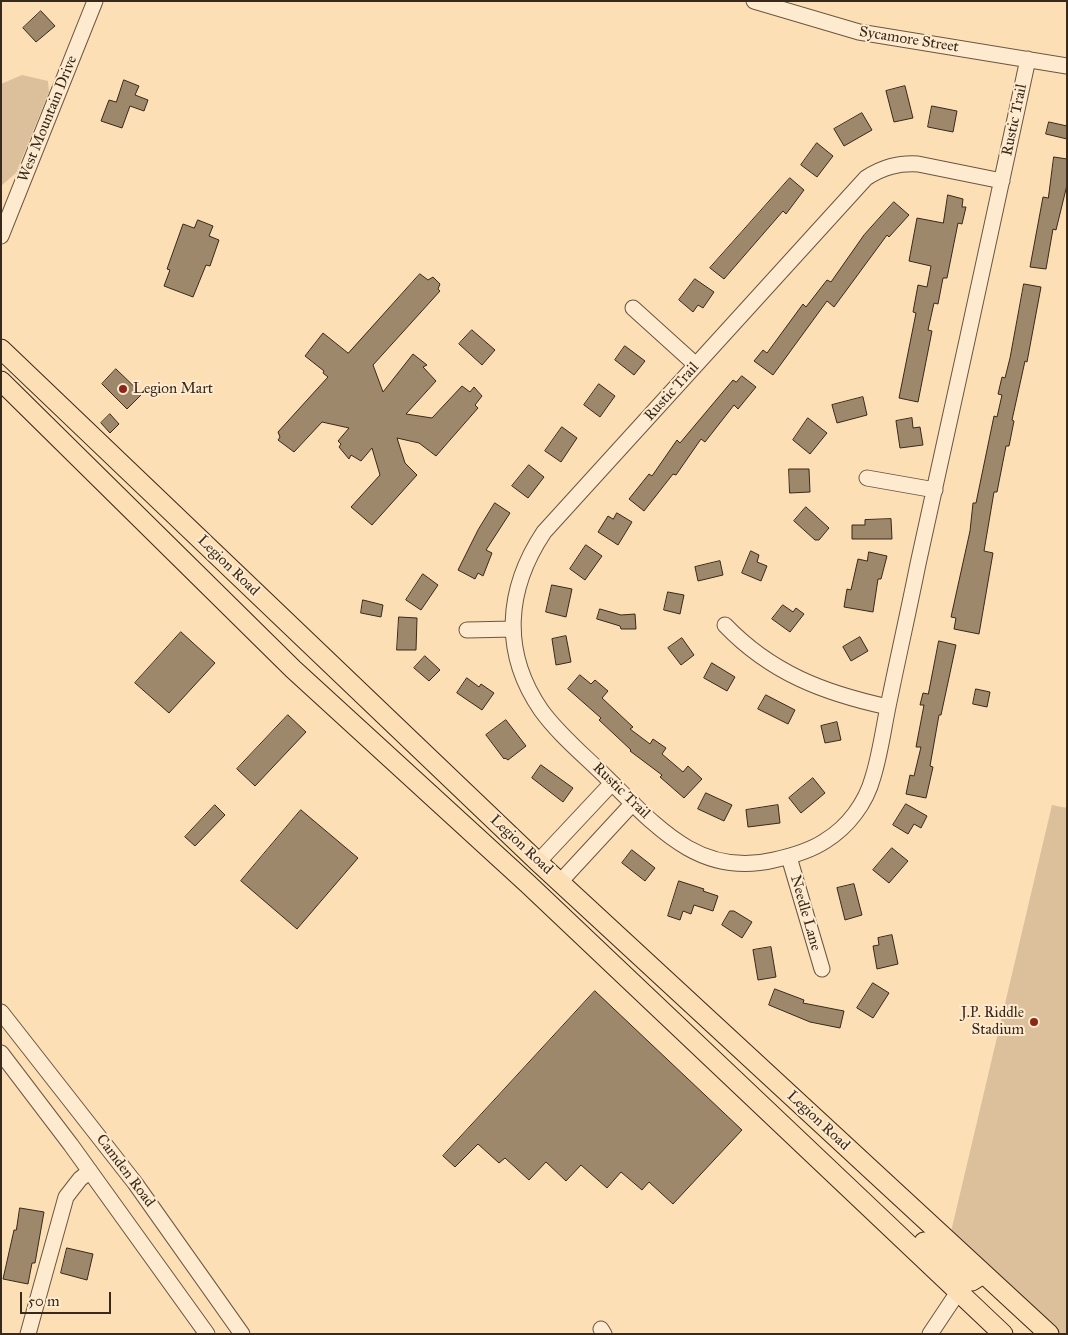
<!DOCTYPE html>
<html>
<head>
<meta charset="utf-8">
<style>
  body { margin:0 }
  #map { position:relative; width:1068px; height:1335px; overflow:hidden; background:#fcdfb5; font-family:"IM FELL Great Primer",serif }
  canvas { display:block }
  .frame { position:absolute; inset:0; border:2px solid #39291a; pointer-events:none }
  .scale { position:absolute; left:20px; top:1292px; width:91px; height:22px; box-sizing:border-box; border:2px solid #39291a; border-top:0; padding-left:6px; font-size:15px; line-height:18px; white-space:nowrap; color:#39291a; -webkit-text-stroke:4px #fdeacf; paint-order:stroke }
</style>
</head>
<body>
<div id="map">
<canvas width="1068" height="1335"></canvas>
<div class="frame"></div>
<div class="scale">50 m</div>
</div>
<script>
const context = document.querySelector('canvas').getContext('2d');
context.lineJoin = 'round';
function paint(path, color) {
  context.fillStyle = color;
  context.fill(path, 'evenodd');
}
function strokePath(path, color, width, dash) {
  context.strokeStyle = color;
  context.lineWidth = width;
  context.lineCap = dash ? 'butt' : 'round';
  context.setLineDash(dash || []);
  context.stroke(path);
}
function drawText(font, color, halo, rows, align = 'center') {
  context.font = font + ' "IM FELL Great Primer",serif';
  context.lineWidth = 4;
  context.setLineDash([]);
  context.textBaseline = 'middle';
  context.strokeStyle = halo;
  context.fillStyle = color;
  for (const [text, x, y, turn = 0] of rows) {
    context.save();
    context.translate(x, y);
    context.rotate((+turn || 0) * Math.PI / 180);
    context.textAlign = isNaN(turn) ? turn : align;
    if (halo) context.strokeText(text, 0, 0);
    context.fillText(text, 0, 0);
    context.restore();
  }
}
const green = new Path2D(`
  M22,75L48,81L49,92L16,173L1,186V84Z
  M1052,805L1067,808V1334H1058L950,1236Z`);
const building = new Path2D(`
  M41,11L55,26L36,42L23,28Z
  M124,80L139,86L135,95L148,100L144,111L130,106L122,128L101,121L109,100L116,102Z
  M905,86L913,118L894,122L886,91Z
  M932,106L957,111L953,132L928,127Z
  M862,113L872,130L844,146L834,129Z
  M1049,122L1067,126V139L1046,134Z
  M817,143L833,156L817,177L801,165Z
  M1054,157L1067,159V185L1056,230L1053,229L1046,269L1030,267L1043,197L1048,198Z
  M790,178L804,190L786,214L783,211L724,279L710,268Z
  M948,195L963,199L962,207H966L962,224L958,223L947,278H943L938,304L934,303L928,330L932,331L918,402L899,398L916,313L913,312L918,285L927,287L931,266L909,261L917,218L943,223Z
  M894,202L909,215L889,237L887,235L834,307L827,301L773,375L754,361L763,350L767,353L803,304L806,307L827,280L831,282L864,235Z
  M198,220L213,226L209,236L219,240L210,266L206,265L193,297L164,286L170,270L167,269L183,224L194,228Z
  M420,274L428,280L433,277L440,284L438,289L440,291L373,365L383,392L413,354L427,365L423,367L436,381L406,414L432,418L462,386L470,392L474,387L482,396L475,405L478,408L436,456L419,443L397,438L405,463L417,475L372,525L351,507L380,475L372,448L361,461L351,455L349,459L339,447L341,444L338,441L349,428L322,422L294,452L278,440L280,437L278,432L328,377L323,373L324,371L305,356L323,333L348,353Z
  M695,279L714,292L703,308L698,305L693,312L679,300Z
  M1024,284L1041,287L1027,362L1025,361L1012,420L1014,421L1009,446H1006L997,492H994L984,551L993,553L979,634L954,629L956,618L951,617L970,531L973,503H976L994,416L997,417L1002,395L998,394L1002,377L1005,378L1010,358Z
  M472,330L495,350L482,365L459,344Z
  M625,346L645,361L634,375L615,360Z
  M116,369L142,394L127,409L102,384Z
  M742,376L756,387L738,409L734,405L705,442L701,439L676,475L673,474L644,511L629,499L649,474L652,476L677,440L680,443L733,380L736,382Z
  M599,384L615,396L600,417L584,405Z
  M863,397L867,415L837,423L832,405Z
  M110,414L119,424L110,433L101,423Z
  M808,418L827,433L810,454L793,440Z
  M912,418L913,428L920,427L923,445L900,448L896,421Z
  M562,427L577,438L561,462L545,451Z
  M529,465L544,477L528,498L512,486Z
  M789,469H809L810,492L790,493Z
  M495,503L510,513L486,550L492,553L483,576L478,573L475,579L458,570L478,530Z
  M806,507L829,528L819,540H815L794,521Z
  M617,513L632,522L618,545L598,532L608,516L613,519Z
  M891,519L892,539H852V525H865V520Z
  M586,545L602,556L585,580L570,569Z
  M751,551L759,555L757,562L767,566L761,581L742,573Z
  M869,552L887,556L881,579H878L873,612L844,607L847,589L851,590L858,559L867,561Z
  M720,561L723,575L698,581L695,567Z
  M423,574L438,585L421,610L406,600Z
  M552,585L572,589L566,617L546,612Z
  M668,592L684,595L680,614L664,610Z
  M363,600L383,605L381,617L361,613Z
  M783,605L793,612L796,608L804,614L790,632L772,619Z
  M600,609L621,615L635,614L636,629H621L620,626L597,619Z
  M399,617L417,618L416,650H397Z
  M181,632L215,663L169,713L135,683Z
  M566,636L571,662L556,665L552,639Z
  M860,637L868,651L851,661L843,647Z
  M682,638L694,655L681,665L668,648Z
  M939,641L956,645L941,715H939L930,766L933,767L926,798L906,794L910,775L914,776L921,747H916L924,705H920L923,693L928,694Z
  M425,656L440,670L429,681L414,668Z
  M712,663L735,677L727,691L704,678Z
  M580,675L591,684L595,680L608,691L602,698L633,727L630,729L650,744L653,739L666,748L662,754L683,772L688,766L702,779L684,798L660,777L662,775L630,751L631,750L599,720L601,718L568,689Z
  M467,678L479,687L481,684L494,693L482,710L457,693Z
  M976,689L990,692L987,707L973,704Z
  M766,695L795,710L788,724L758,709Z
  M288,715L306,732L255,786L237,769Z
  M506,720L526,746L508,760L505,758L504,759L486,735Z
  M837,722L841,740L825,743L821,726Z
  M541,765L573,788L563,802L532,778Z
  M813,778L825,793L801,813L789,798Z
  M706,793L732,805L724,821L698,809Z
  M906,804L927,816L921,828L914,824L908,834L893,825Z
  M215,805L225,815L195,846L185,837Z
  M778,805L780,823L748,827L746,810Z
  M301,810L358,858L297,929L241,881Z
  M892,848L908,861L889,883L873,870Z
  M632,850L655,868L645,881L622,863Z
  M679,881L704,889L703,891L718,896L713,911L694,905L691,914L683,911L680,920L668,916Z
  M854,884L862,915L845,920L837,888Z
  M730,911H734L752,922L742,938L722,925Z
  M892,935L898,964L877,969L873,946L879,945L878,938Z
  M771,947L776,977L758,980L753,950Z
  M873,983L889,993L873,1018L857,1008Z
  M775,989L804,1000L803,1003L844,1011L840,1028L810,1022L769,1005Z
  M595,991L742,1130L673,1204L649,1182L642,1190L621,1172L607,1188L581,1165L566,1181L546,1162L529,1180L505,1158L499,1163L478,1144L455,1167L443,1156Z
  M20,1208L44,1212L35,1263H32L28,1284L3,1279L14,1230H16Z
  M67,1248L93,1254L87,1280L61,1273Z`);
const minor = new Path2D(`
  M754,1L859,32L1067,66
  M1002,181L918,164C898,163 883,167 866,178L544,532C506,589 501,652 541,710C559,735 585,756 607,778C656,826 699,878 774,860C792,856 810,851 825,841C848,827 866,803 873,777C881,751 884,724 890,697C899,653 909,609 918,564C955,396 992,227 1028,59
  M1,236L95,1
  M633,308L696,365
  M867,478L935,490
  M725,625C771,673 824,693 888,707
  M467,630L513,629
  M789,857L822,969
  M538,862L612,783
  M560,882L633,803
  M1,1012L135,1183L242,1334
  M1,1053L71,1145L207,1334
  M601,1329L604,1334
  M28,1334L66,1197L80,1179L90,1171
  M930,1334L958,1292`);
const major = new Path2D(`
  M1,349L538,862L1049,1334
  M1,381L293,669L528,884L1003,1334
  M924,1242L967,1280L972,1281L983,1274`);
const markers = [
  [123,389,5,"#8f2418"],
  [1034,1022,5,"#8f2418"]
];
const streetNames = [
  ["Sycamore Street",909,40,9],
  ["West Mountain Drive",48,119,-68],
  ["Rustic Trail",1015,120,-78],
  ["Rustic Trail",672,392,-48],
  ["Legion Road",228,566,44],
  ["Rustic Trail",621,791,44],
  ["Legion Road",521,845,43],
  ["Needle Lane",805,913,74],
  ["Legion Road",818,1121,43],
  ["Camden Road",125,1171,53]
];
const poiNames = [
  ["Legion Mart",133,389],
  ["J.P. Riddle",1024,1013,"right"],
  ["Stadium",1024,1030,"right"]
];
paint(green, '#dbc09b');
paint(building, '#9e886b');
strokePath(building, '#39291a', 1);
strokePath(minor, '#6a5641', 17);
strokePath(major, '#39291a', 21);
strokePath(minor, '#fdeacf', 15);
strokePath(major, '#fcdfb5', 19);
for (const [x, y, r, color] of markers) {
  const dot = new Path2D();
  dot.arc(x, y, r, 0, 2 * Math.PI);
  context.fillStyle = color;
  context.fill(dot);
  strokePath(dot, '#fdeacf', 2);
}
drawText('15px', '#39291a', '#fdeacf', streetNames);
drawText('15px', '#39291a', '#fdeacf', poiNames, 'left');
</script>
</body>
</html>
